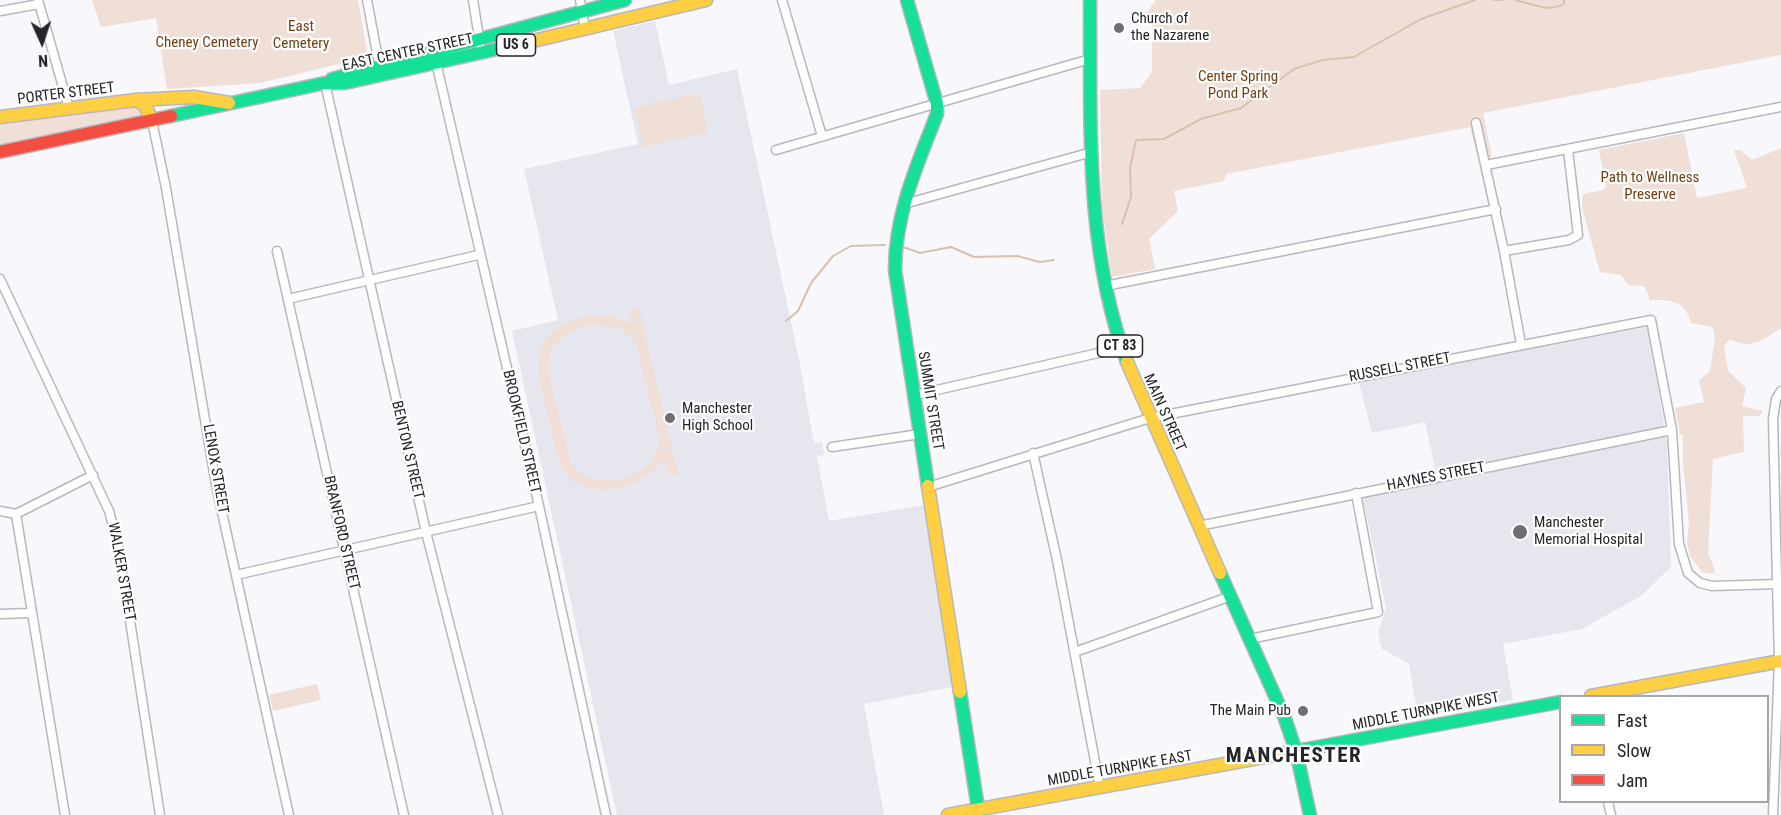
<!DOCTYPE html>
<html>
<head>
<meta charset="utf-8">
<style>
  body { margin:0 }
  #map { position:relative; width:1781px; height:815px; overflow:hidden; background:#f7f7fc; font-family:"Roboto Condensed",sans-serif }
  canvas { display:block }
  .legend { position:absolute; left:1559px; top:695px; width:210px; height:108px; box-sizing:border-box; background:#fff; border:2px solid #a7a7aa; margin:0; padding:8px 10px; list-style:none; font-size:18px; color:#24242a }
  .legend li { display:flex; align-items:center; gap:12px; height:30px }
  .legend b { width:30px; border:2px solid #a7a7aa }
  .north { position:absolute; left:12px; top:12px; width:60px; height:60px; -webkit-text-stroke:4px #fff; paint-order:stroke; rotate:177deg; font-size:16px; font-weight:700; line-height:24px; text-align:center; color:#24242a }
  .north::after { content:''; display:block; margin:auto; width:21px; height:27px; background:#24242a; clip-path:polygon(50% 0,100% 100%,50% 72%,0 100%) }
</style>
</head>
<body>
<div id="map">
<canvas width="1781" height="815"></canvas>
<ul class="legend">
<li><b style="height:8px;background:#16e098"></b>Fast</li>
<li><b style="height:8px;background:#ffcf43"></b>Slow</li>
<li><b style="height:8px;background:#f24e42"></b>Jam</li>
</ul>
<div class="north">N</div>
</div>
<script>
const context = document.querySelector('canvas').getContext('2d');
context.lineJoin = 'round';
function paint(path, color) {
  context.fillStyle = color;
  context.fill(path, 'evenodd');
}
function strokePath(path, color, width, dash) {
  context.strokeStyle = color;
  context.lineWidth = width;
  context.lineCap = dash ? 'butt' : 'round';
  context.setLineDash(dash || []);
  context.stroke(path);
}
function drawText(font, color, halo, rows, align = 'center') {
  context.font = font + ' "Roboto Condensed",sans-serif';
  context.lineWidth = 4.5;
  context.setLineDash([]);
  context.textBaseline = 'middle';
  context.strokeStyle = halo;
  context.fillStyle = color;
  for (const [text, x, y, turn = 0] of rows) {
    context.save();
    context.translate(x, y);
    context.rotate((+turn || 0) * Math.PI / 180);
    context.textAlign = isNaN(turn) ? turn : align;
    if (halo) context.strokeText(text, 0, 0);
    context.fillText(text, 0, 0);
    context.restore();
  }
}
const built = new Path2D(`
  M655,21L669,85L737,69L800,364L814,443L822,442L824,455L817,456L829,521L924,505L952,687L864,704L884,815H617L512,331L558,320L524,169L638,144L613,31Z
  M1648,327L1667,443L1671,567L1641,596L1582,629L1503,644L1513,700L1418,716L1409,664L1382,649L1378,632L1386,608L1363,498L1438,481L1425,422L1372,433L1359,382Z`);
const green = new Path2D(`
  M92,0H358L368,57L260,83L167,89L156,18L101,27Z
  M1156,0H1781V55L1483,113L1492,157L1478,159L1470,127L1226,174L1224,181L1174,191L1178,211L1149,239L1155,269L1112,277L1102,206L1100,90L1140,88L1152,72V16H1139L1148,11Z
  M700,93L708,132L643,147L634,108Z
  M134,106L141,110V116L0,145V122Z
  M1684,133L1697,198L1747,188L1734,150H1740L1752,160L1781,148V328C1764,339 1750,351 1730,339L1724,346L1728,371L1746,388L1742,406L1763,411L1760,416H1743L1744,452L1713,459L1708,553L1715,570L1713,574L1702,572L1690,556L1687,542L1689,522L1683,464V435L1680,434L1675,408L1704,402L1699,380L1710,371L1715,338L1713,327L1691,323C1685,300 1671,300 1650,300L1644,286L1628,285L1621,275L1600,272L1582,208L1583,194L1603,190L1606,187L1599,150Z
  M638,306L678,473L669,476L664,459C644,488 591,504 565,472C556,459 554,440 550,424C541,383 521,339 575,320C594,313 615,314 632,324L629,308ZM590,325L619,328L635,341L659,436C661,478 595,496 571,464L548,373C545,345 566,331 590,325Z
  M317,684L321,700L273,711L269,695Z`);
const stream = new Path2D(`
  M1494,0H1502
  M1515,0C1531,3 1548,13 1564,4V0
  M1122,224L1131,197L1130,168L1136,140L1164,139L1201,119L1241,108L1294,69L1323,60L1354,57L1421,19L1475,0
  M900,246L920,253L951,247L974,257L1017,256L1040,262L1054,260
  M786,321L798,311L811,283L833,256L851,246L885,245`);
const street = new Path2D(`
  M38,0L69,108
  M367,0L380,69
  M473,0L480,44
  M580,0L585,29
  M782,0L822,136
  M0,11L39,4
  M436,62L539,506L606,815
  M325,83L426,532L498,815
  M152,121L166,188L216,485L289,815
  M1476,123L1504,251L1521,344
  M776,150L1090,59
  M1486,165L1781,107
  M904,204L1092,152
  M277,251L404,815
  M1504,251L1569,240L1578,235L1568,150
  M0,279L109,511L118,543L160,815
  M1105,286L1496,209
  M288,299L478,255
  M915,395L1120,348
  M832,447L920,434
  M1033,453L1057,560L1100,788
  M928,487L1150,418L1651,320L1672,430L1679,544L1688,573L1700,583L1712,586L1778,584
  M0,511L16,514L93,475
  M16,514L65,815
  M1199,526L1672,430
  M236,575L539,506
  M0,614L31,613
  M1250,639L1378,612L1356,493
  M1075,652L1231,596
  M1608,802L1611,815
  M1773,815L1779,661L1773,419L1776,399L1781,391`);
const fast = new Path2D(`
  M907,0L937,104V114C917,165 895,214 895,270L928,486
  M1090,0C1091,121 1084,246 1127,362
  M332,79L625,0
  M171,116L325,83H345L533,41
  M1220,573L1284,716L1296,751L1310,815
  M960,692L979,815
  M1296,751L1560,702`);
const slow = new Path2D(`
  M533,41L706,0
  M136,100L194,97L229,103
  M0,117L136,100L145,105L152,121
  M1127,362L1220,573
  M928,486L960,692
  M1591,696L1781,661
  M948,815L1296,751`);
const jam = new Path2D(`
  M0,152L171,116`);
const markers = [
  [1119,28,6,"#6e6e74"],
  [670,418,6,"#6e6e74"],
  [1520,532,8,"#6e6e74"],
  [1303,711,6,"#6e6e74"]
];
const shields = [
  [516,45,39],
  [1120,346,45]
];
const shieldNames = [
  ["US 6",516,45],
  ["CT 83",1120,346]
];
const poiNames = [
  ["Church of",1131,19],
  ["the Nazarene",1131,36],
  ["Manchester",682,409],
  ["High School",682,426],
  ["Manchester",1534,523],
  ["Memorial Hospital",1534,540],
  ["The Main Pub",1291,711,"right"]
];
const parkNames = [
  ["East",301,27],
  ["Cemetery",301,44],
  ["Cheney Cemetery",207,43],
  ["Center Spring",1238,77],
  ["Pond Park",1238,94],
  ["Path to Wellness",1650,178],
  ["Preserve",1650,195]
];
const streetNames = [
  ["EAST CENTER STREET",408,53,-12],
  ["PORTER STREET",66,94,-7],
  ["RUSSELL STREET",1400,368,-11],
  ["SUMMIT STREET",930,401,81],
  ["MAIN STREET",1164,413,66],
  ["BROOKFIELD STREET",521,432,77],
  ["BENTON STREET",407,450,77],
  ["LENOX STREET",215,469,80],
  ["HAYNES STREET",1436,477,-11],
  ["BRANFORD STREET",341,533,77],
  ["WALKER STREET",121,572,80],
  ["MIDDLE TURNPIKE WEST",1426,712,-11],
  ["MIDDLE TURNPIKE EAST",1120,769,-10]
];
const districtNames = [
  ["MANCHESTER",1294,757]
];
paint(built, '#e6e6ee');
paint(green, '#efdfd6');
strokePath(stream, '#dbc0af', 2);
strokePath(street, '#b8b8bc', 11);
strokePath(fast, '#b8b8bc', 15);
strokePath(slow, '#b8b8bc', 15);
strokePath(jam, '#b8b8bc', 15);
strokePath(street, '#fefeff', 8);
strokePath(fast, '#16e098', 12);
strokePath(slow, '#ffcf43', 12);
strokePath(jam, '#f24e42', 12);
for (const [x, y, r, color] of markers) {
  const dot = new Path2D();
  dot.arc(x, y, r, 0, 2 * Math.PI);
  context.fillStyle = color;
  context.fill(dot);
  strokePath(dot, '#fff', 2);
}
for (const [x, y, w] of shields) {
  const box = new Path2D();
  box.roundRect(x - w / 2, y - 11, w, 22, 4.5);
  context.fillStyle = '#fff';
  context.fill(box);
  strokePath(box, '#24242a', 1.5);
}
drawText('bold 14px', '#24242a', null, shieldNames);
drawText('15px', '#24242a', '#fff', poiNames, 'left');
drawText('15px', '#714015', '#fff', parkNames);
drawText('15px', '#24242a', '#fff', streetNames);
context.letterSpacing = '1.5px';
drawText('bold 21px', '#24242a', '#fff', districtNames);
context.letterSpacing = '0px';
</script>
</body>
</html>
